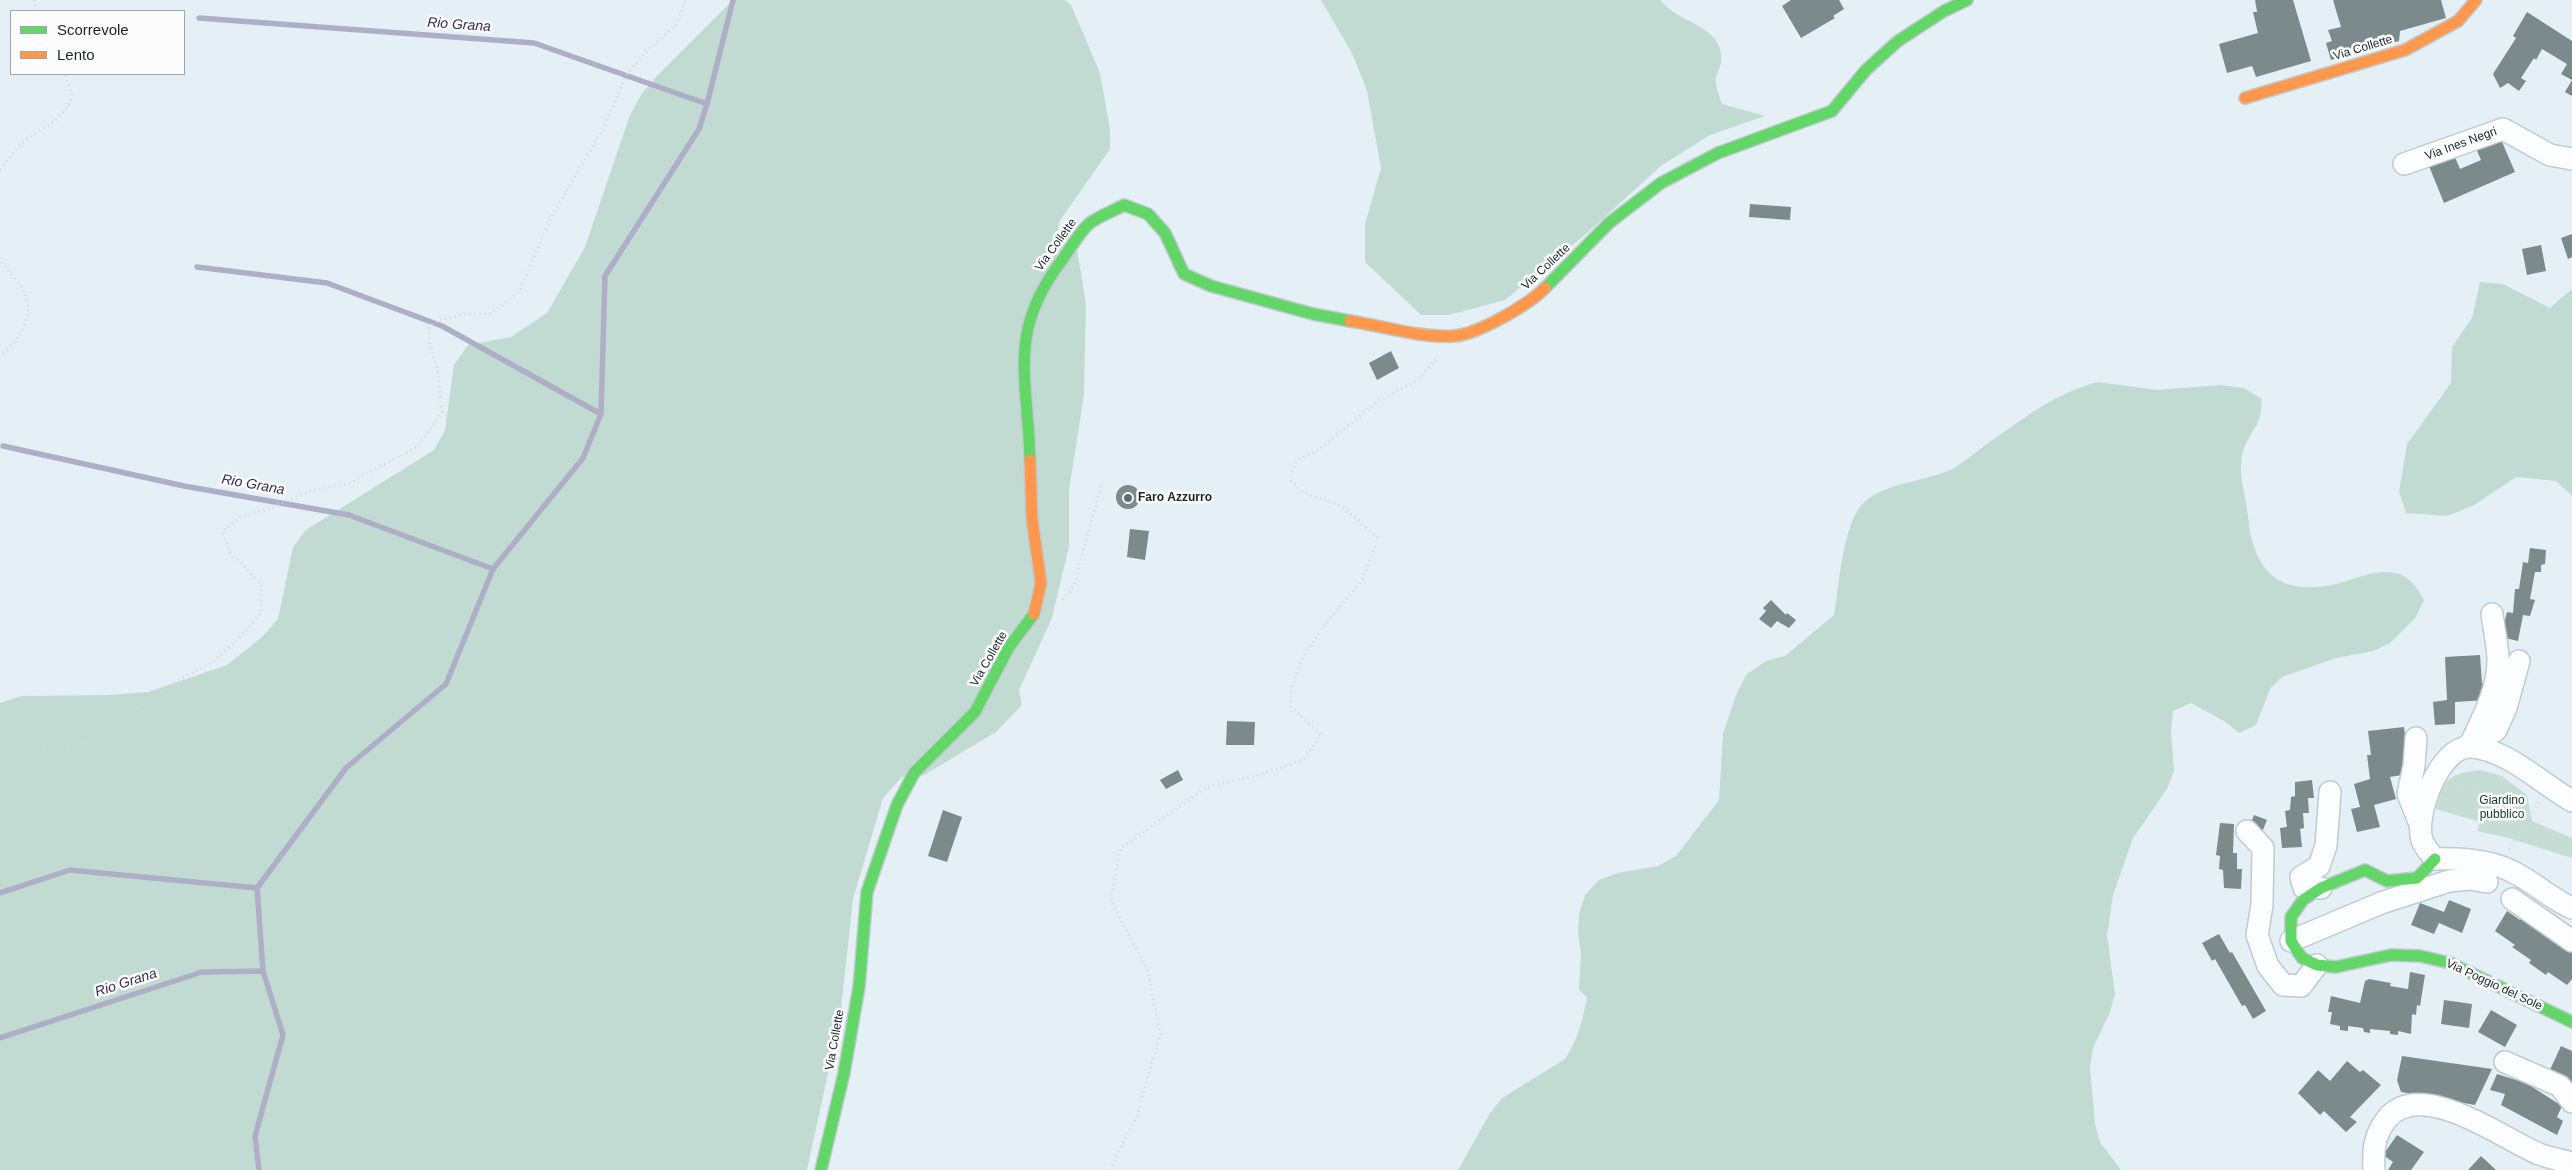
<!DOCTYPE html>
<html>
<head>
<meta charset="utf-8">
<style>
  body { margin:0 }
  #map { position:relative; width:2572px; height:1170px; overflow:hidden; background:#e4f0f6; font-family:Helvetica,sans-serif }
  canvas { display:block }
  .legend { position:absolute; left:10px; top:10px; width:175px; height:65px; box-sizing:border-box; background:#fcfcfc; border:1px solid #a0a6a8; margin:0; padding:6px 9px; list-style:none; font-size:15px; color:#17252b }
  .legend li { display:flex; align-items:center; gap:10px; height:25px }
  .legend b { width:25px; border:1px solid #a0a6a8 }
</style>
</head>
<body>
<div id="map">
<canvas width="2572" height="1170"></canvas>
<ul class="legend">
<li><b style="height:6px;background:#63d668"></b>Scorrevole</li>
<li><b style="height:6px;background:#ff974d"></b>Lento</li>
</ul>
</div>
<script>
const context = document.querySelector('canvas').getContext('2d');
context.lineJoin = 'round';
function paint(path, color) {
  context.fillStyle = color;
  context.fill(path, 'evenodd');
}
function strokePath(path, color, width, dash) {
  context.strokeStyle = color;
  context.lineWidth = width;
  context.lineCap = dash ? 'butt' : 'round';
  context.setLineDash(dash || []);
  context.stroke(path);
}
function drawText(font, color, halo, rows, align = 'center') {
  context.font = font + ' Helvetica,sans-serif';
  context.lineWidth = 5;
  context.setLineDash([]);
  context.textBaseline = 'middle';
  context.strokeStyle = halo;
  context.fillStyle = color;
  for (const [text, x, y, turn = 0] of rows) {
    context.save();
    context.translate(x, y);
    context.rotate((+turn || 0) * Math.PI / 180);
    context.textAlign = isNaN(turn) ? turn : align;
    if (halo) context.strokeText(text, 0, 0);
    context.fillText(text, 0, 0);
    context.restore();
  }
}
const green = new Path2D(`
  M2481,770L2502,776L2527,795L2532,821L2572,838V858L2505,837L2477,831L2480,822L2436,809C2443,778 2451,773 2481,770Z`);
const forest = new Path2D(`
  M733,0H1065L1071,5L1100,73L1110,130V149L1059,222L1057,240L1077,249L1086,304L1084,395L1069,490V546L1052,618L1019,690L1022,705L996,732L924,775L902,777L883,798L853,899L840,1018L807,1170H0V703L22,696L108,695L148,692L227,665L262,637L278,619L293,547L306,530L434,450L445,430L454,365L468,345L511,337L547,313L585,247L630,115L641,95L655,78Z
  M1321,0H1660C1665,5 1671,11 1678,15C1698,26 1724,34 1721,63C1720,68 1717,72 1716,77C1715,86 1719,95 1722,104L1765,116L1710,135L1662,165L1586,234L1505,300L1449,315H1421L1365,262V224L1381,168L1367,91L1353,55Z
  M2480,282L2503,284L2550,308L2572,289V496L2556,481L2516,477L2474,505L2447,516L2406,513L2399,492L2407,444L2451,383L2452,347L2472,318Z
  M2098,382L2158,390L2220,385L2244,388L2262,399C2261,407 2261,415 2258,422C2253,432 2244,444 2242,456C2238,476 2246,496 2248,516C2253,574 2282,598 2340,583C2357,578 2377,569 2395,573C2410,576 2418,589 2424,600L2416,617L2390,643L2373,651L2336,658L2282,677L2270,689L2256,725L2239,733L2224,721L2191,703L2173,711L2171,732L2174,771L2167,789L2133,838L2113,895L2107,935L2115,994L2110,1012L2093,1048L2090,1067L2095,1124L2100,1142L2121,1170H1458L1490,1113L1502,1098L1565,1059C1578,1039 1583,1019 1587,997L1579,990L1581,954L1578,933L1579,914L1585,895L1599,880L1618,873L1658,866L1676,856L1719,800L1723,734L1736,695L1746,675L1766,661L1785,656L1834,615C1839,585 1842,534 1859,508C1878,482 1924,483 1952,469C1963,463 1973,454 1983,447C2020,421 2054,393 2098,382Z`);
const stream = new Path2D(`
  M199,18L534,43L707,104
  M197,267L327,283L442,326L601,414
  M3,446L184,486L349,515L493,569
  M0,893L70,870L257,888
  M0,1038L202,972L263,971
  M259,1170L255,1136L283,1035L263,971L257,888L346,768L446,684L493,569L583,458L601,414L605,276L699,129L707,104L733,0`);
const building = new Path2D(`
  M1791,0H1839L1844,9L1833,16L1835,18L1801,38L1782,6Z
  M2255,0H2293L2311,61L2256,77L2252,66L2227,73L2219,44L2258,33L2253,12H2257Z
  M2333,0H2441L2446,18L2400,31L2399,41L2331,60L2326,43L2332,41L2328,30L2341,27Z
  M2527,12L2572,41V96L2565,92L2572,80L2561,74L2567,64L2542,49L2536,60L2534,58L2521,78L2526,81L2519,91L2508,83L2500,88L2493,74L2516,38L2513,36Z
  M2499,135L2515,172L2444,203L2429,166L2454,155L2460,169L2481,160L2475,146Z
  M1750,204L1791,207L1790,220L1749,217Z
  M2572,234V257L2568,259L2561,238Z
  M2541,245L2546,271L2527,275L2522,249Z
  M1391,351L1399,368L1377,380L1369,363Z
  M1116 497a12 12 0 1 1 24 0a12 12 0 1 1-24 0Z
  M1130,529L1149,531L1145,560L1127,557Z
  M2530,548L2546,550L2545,564L2541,565V572H2535L2530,599L2535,600L2530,616L2523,615L2518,641L2501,637L2507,612L2513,613L2515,589H2519L2523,562L2528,563Z
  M1771,600L1786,615L1787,613L1796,620L1789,628L1777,621L1771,628L1759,619L1766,611L1763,608Z
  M2480,655L2482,683H2485L2487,700L2455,702V724L2435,725L2433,702L2447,700L2445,657Z
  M1227,721L1255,722L1254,745H1226Z
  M2404,727L2409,765L2408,774L2390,777L2396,799L2374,805L2380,827L2357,832L2351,809L2360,807L2354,784L2370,779L2367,755H2371L2368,731Z
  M1178,770L1183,780L1166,789L1160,780Z
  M2312,780L2314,798H2308L2309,813H2303L2304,828L2300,829L2302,847L2282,848L2280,828L2287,827L2285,811L2290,810L2291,797L2295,796V782Z
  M943,810L962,817L947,862L928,856Z
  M2254,815L2267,820L2262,832L2249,827Z
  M2220,823L2234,824L2233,853H2237V869H2242L2241,889L2224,888L2223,870L2219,869L2220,856L2216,855Z
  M2449,900L2471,909L2462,933L2439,923L2434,934L2411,925L2420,903L2444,912Z
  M2507,911L2520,920L2525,914L2572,946V979L2567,985L2548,972L2546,975L2529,963L2531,960L2512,947L2515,945L2495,931Z
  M2219,934L2230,953L2232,952L2266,1011L2253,1019L2245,1005L2242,1006L2215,959L2212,961L2202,943Z
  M2410,972L2425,975L2420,1006L2417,1005L2416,1015L2412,1014L2411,1034L2398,1031V1035L2390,1034V1031L2370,1029V1033L2364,1032L2363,1028L2348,1026V1031L2340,1030V1026L2330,1024L2332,1012H2328L2331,996L2360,1003L2365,981L2369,979L2391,983L2390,986L2408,989Z
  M2444,1000L2472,1004L2469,1028L2441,1024Z
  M2491,1010L2517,1025L2505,1047L2478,1032Z
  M2561,1046L2572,1051V1085L2548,1074Z
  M2402,1056L2492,1069L2475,1105L2401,1092L2397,1080Z
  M2347,1061L2360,1072L2363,1070L2381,1085L2350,1117L2357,1122L2346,1132L2324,1111L2320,1115L2298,1093L2318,1070L2330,1081Z
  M2497,1074L2526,1083L2562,1106L2557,1117L2563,1121L2557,1135L2501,1105L2505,1094L2490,1090Z
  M2397,1135L2424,1152L2411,1170H2388L2393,1162L2383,1155Z
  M2481,1156L2496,1170H2468Z`);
const path = new Path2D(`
  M34,0L35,11
  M0,169C9,159 17,147 27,139C49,123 61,123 72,96L65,74
  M0,258C5,269 15,277 21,287C37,312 22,339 0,355
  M1063,600L1074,586L1102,482
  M0,763L26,754L88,741L180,679L212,663L238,639L261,613V584L230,552L223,531L241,516L269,509L310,491L349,483L417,447L442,412L437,367L429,341V328L434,322L466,314H490L519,292L550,219L603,129L626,75L647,51L677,24L686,0
  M2449,797C2463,782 2479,789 2494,798
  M2509,850L2539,802
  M1110,1170L1137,1116L1160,1034L1148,971L1111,901L1120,849L1207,787L1255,776L1303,760L1321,735L1291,707V690L1303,656L1328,621L1362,581L1378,538L1343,507L1302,492L1290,479L1296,461L1317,451L1378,401L1418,380L1437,358`);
const street = new Path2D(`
  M2404,164L2503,129L2550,155L2572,159
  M2416,738L2414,766L2408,794L2420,824
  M2469,747C2482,719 2499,689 2498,657C2497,643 2494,629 2492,614
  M2469,747L2496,730L2506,708L2519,661
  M2572,801C2540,783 2509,750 2471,747C2440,745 2414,815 2422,840C2424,847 2431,854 2435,859C2462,858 2491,860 2515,873C2535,883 2551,899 2572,908
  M2247,831L2263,848L2262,905L2257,935L2268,966L2283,985L2301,986L2317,965
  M2321,888H2304L2301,877L2319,866L2326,846L2330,792
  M2512,899L2572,941
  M2291,941L2381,903L2449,881L2470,879L2487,882
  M2505,1062L2560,1086L2572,1102
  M2374,1170C2373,1150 2374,1136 2386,1120C2419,1076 2503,1139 2539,1154C2550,1158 2561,1160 2572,1163`);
const fast = new Path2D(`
  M1545,288L1609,223L1661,183L1718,153L1832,111L1866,70L1898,41L1944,11L1967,0
  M1030,460C1028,380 1007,333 1060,263C1069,251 1079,232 1090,223C1100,216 1113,211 1124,205L1148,214L1165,233L1184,274L1211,286L1313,314L1350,321
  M2435,859L2417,878L2387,881L2365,870L2321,888L2303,900L2291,917V941L2302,958L2317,965L2336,967L2391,955L2420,956L2450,963L2572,1022
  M821,1170L844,1073L859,987L867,892L897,805L914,773L975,712L1009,647L1034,614`);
const slow = new Path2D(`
  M2245,98L2405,50L2458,21L2476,0
  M1350,321C1383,326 1420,338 1453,336C1477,335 1528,305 1545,288
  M1030,460L1032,519L1041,583L1034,614`);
const markers = [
  [1128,498,5,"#5f6c72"]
];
const streetNames = [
  ["Via Collette",2363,48,-17],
  ["Via Ines Negri",2461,144,-20],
  ["Via Collette",1056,245,-54],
  ["Via Collette",1546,267,-43],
  ["Via Collette",989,659,-60],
  ["Via Poggio del Sole",2494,985,25],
  ["Via Collette",835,1040,-80]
];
const poiNames = [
  ["Faro Azzurro",1138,498]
];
const parkNames = [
  ["Giardino",2502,801],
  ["pubblico",2502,815]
];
const waterNames = [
  ["Rio Grana",459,25,4],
  ["Rio Grana",253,485,10],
  ["Rio Grana",126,983,-18]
];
paint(green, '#c6ddd5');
paint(forest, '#c2dbd2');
strokePath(stream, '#aeafc7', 5.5);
paint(building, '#7d8a8c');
strokePath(street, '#bfcbd0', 24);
strokePath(fast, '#bfcbd0', 14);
strokePath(slow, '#bfcbd0', 14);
strokePath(path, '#d4d7d9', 3, [1, 4]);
strokePath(street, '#fbfdfe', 21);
strokePath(fast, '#63d668', 11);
strokePath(slow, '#ff974d', 11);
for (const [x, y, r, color] of markers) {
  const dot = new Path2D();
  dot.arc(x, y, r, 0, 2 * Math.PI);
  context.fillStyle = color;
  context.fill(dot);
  strokePath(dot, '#fcfcfc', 2);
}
drawText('12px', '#17252b', '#fcfcfc', streetNames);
drawText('bold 12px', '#17252b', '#fcfcfc', poiNames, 'left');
drawText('12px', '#0f3c27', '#fcfcfc', parkNames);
drawText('italic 14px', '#342b57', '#fcfcfc', waterNames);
</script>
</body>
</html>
